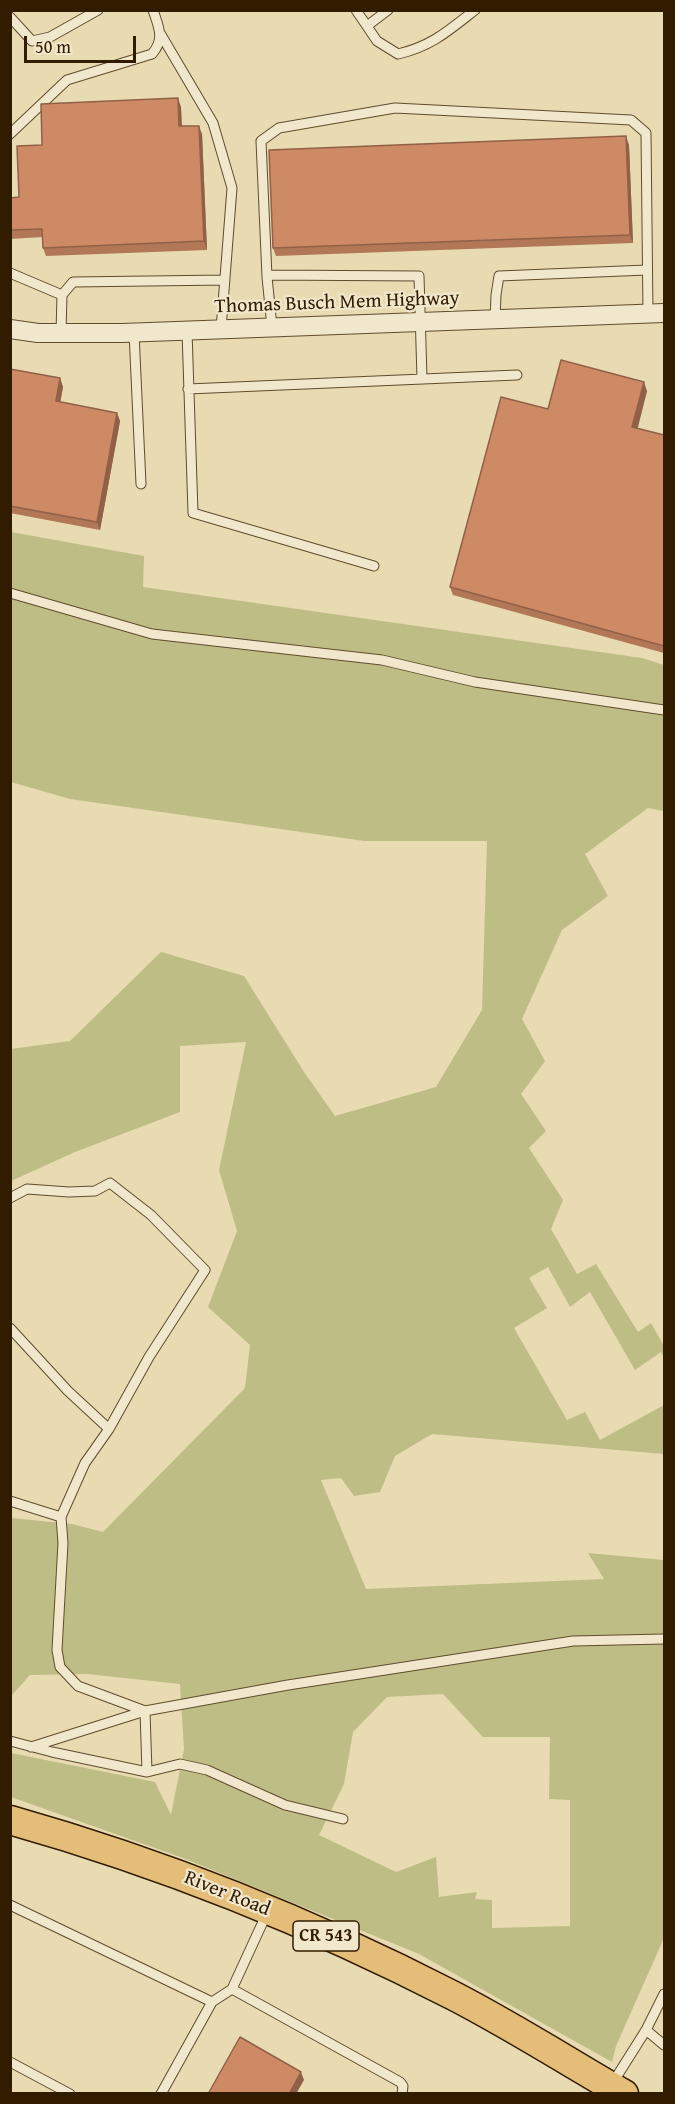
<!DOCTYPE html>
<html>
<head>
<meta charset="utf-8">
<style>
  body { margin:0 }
  #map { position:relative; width:675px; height:2104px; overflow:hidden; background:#e8dab1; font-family:"Gentium Book Plus",serif }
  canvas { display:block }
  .frame { position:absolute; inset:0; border:12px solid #321c00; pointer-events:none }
  .scale { position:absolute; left:24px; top:36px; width:112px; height:27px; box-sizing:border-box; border:3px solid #321c00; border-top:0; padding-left:8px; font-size:18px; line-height:21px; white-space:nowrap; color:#321c00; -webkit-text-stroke:4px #f0e7cc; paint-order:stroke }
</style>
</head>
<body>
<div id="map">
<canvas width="675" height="2104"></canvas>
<div class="frame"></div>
<div class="scale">50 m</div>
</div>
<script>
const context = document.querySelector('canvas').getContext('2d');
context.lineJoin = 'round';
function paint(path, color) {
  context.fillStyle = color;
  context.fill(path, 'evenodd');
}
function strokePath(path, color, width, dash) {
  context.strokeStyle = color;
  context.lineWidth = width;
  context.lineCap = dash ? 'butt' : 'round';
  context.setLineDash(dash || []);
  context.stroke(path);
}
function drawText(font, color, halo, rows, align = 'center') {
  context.font = font + ' "Gentium Book Plus",serif';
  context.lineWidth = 4.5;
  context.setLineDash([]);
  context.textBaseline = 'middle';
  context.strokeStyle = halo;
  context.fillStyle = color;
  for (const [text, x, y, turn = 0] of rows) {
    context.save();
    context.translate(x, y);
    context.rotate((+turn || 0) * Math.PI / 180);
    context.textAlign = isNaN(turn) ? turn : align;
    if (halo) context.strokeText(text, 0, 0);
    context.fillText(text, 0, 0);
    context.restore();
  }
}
const green = new Path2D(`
  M11,532L144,556L143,587L642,658L664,665V811L648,808L585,854L608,896L562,930L522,1019L545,1061L521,1094L546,1131L529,1148L563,1200L551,1229L577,1274L596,1264L638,1332L651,1323L664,1346V1358L661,1352L635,1370L590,1292L570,1307L548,1267L529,1278L547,1308L514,1328L567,1420L585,1412L600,1440L664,1405V1454L432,1434L395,1456L380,1492L354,1496L341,1478L321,1480L366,1589L604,1579L588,1553L664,1560V1938L616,2046L612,2062L419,1954L183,1858L11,1797V1753L155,1782L171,1815L184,1749L180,1684L87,1674L30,1675L11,1696V1518L72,1524L103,1532L245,1388L250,1345L208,1307L237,1231L219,1170L246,1042L180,1046V1112L75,1152L11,1181V1049L70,1041L161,952L244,976L304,1072L335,1116L436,1087L482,1010L487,841H364L70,799L11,782ZM443,1694L483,1737H550L549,1799L570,1800V1926L492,1928V1900L475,1899L477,1892L439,1897L436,1857L396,1872L319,1835L344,1784L353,1732L387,1697Z`);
const lane = new Path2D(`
  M356,10L377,41L398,54C432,46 448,31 475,10
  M10,17L32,41L50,37L98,10
  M367,26L388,10
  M160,33L213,123L232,188L221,329
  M10,134L67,80L152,54C165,39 159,28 153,10
  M10,273L62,295L61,333
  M267,275L419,276L422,379
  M62,295L73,282L225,280
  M495,320L496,295L499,276L647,270
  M272,327L267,277L261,141L279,128L395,108L631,120L646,133L648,314
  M187,331L193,513L374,566
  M134,333L141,484
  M188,389L517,375
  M10,593L152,634L382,660L475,682L664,710
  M10,1198L27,1189L69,1192L95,1191L110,1183L151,1215L205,1270L149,1357L109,1429L85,1463L61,1517L63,1543L57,1650L60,1667L78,1686L145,1711L147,1772
  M10,1328L68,1391L109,1429
  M10,1501L61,1517
  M10,1741L52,1752L147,1772L180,1764L207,1770L285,1805L343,1819
  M31,1747L145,1711L288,1685L573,1641L664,1639
  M10,1905L212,2002
  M232,1989L400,2082L403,2086L402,2094
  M664,1994L646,2030L664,2045
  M10,2062L70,2094
  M612,2084L646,2030
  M161,2094L212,2002L232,1989L267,1913`);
const street = new Path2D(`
  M10,329L38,333H122L664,313`);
const primary = new Path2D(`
  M10,1820C162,1863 314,1924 454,1996C512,2026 567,2061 624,2094`);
const wall = new Path2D(`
  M181,107L182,126L202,134L207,250L46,256L43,248V237L10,239V198L19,197L42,145Z
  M629,145L633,243L276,256L273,248Z
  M10,369L60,378L63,387L60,402L117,413L120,421L100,530L10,513Z
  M647,391L637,428L664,435V653L453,595L450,587L548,409Z`);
const shadedWall = new Path2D(`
  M178,98L181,107L182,135L179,126Z
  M199,126L202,134L207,250L204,241Z
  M626,136L629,145L633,243L630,235Z
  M60,378L63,387L59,410L56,401Z
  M644,382L647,391L636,435L632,427Z
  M117,413L120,421L100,530L97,522Z
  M301,2072L304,2080L296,2094H289Z`);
const building = new Path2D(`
  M178,98L179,126H199L204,241L43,248L42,229L10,230V198L19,197L17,146L42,145L41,104Z
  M626,136L630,235L273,248L269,150Z
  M561,360L644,382L632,427L664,435V646L450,587L501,397L548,409Z
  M10,369L60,378L56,401L117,413L97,522L10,506Z
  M240,2037L301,2072L289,2094H208Z`);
const shields = [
  [326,1936,66]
];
const shieldNames = [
  ["CR 543",326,1936]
];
const streetNames = [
  ["Thomas Busch Mem Highway",337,303,-2],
  ["River Road",227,1894,22]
];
paint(green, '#bebd86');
strokePath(lane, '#604c2c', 11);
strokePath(street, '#604c2c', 20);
strokePath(primary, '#321c00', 31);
strokePath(lane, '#f0e7cc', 9);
strokePath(street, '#f0e7cc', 18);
strokePath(primary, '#e4bd78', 28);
paint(wall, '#b17757');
paint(shadedWall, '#906147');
paint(building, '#ce8a65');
strokePath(building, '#906147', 1.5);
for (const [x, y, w] of shields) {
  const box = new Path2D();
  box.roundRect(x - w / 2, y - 15, w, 30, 4.5);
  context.fillStyle = '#f0e7cc';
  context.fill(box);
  strokePath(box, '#321c00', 1.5);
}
drawText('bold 18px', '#321c00', null, shieldNames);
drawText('20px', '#321c00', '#f0e7cc', streetNames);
</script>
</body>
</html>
